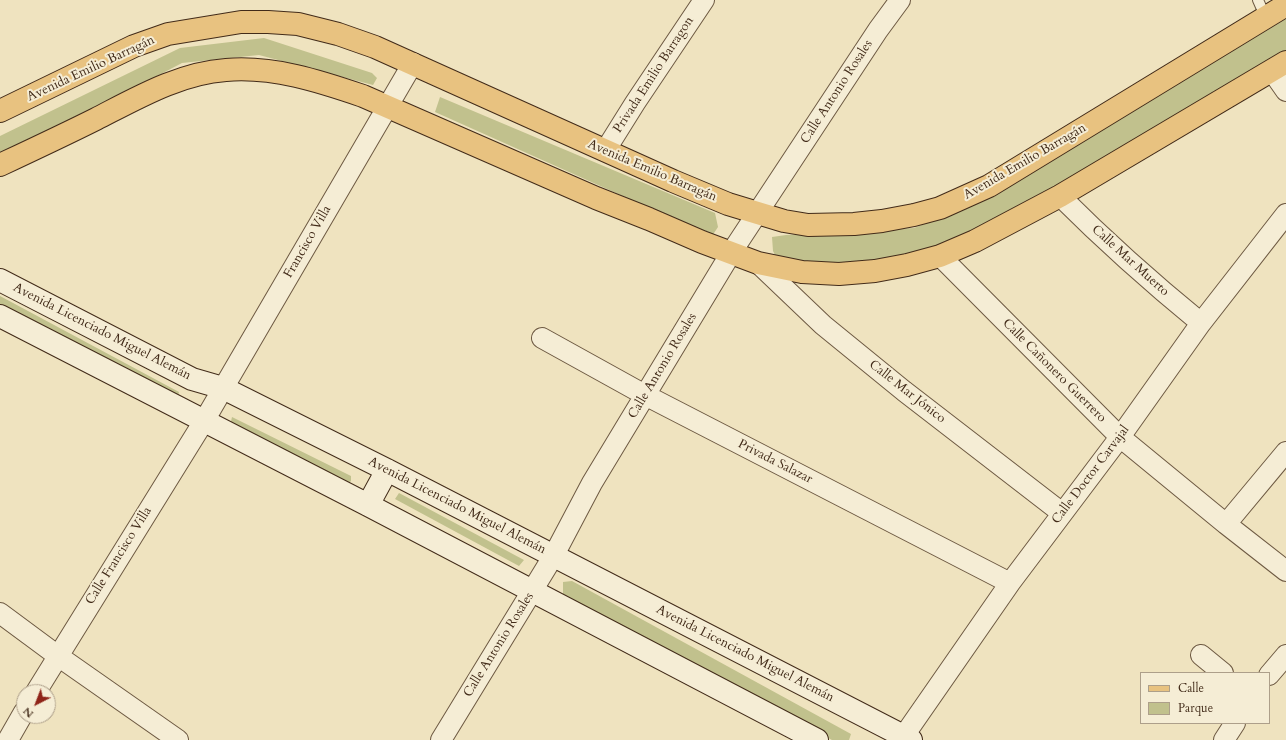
<!DOCTYPE html>
<html>
<head>
<meta charset="utf-8">
<style>
  body { margin:0 }
  #map { position:relative; width:1286px; height:740px; overflow:hidden; background:#efe3bf; font-family:Cardo,serif }
  canvas { display:block }
  .legend { position:absolute; left:1140px; top:672px; width:130px; height:52px; box-sizing:border-box; background:#f5edd5; border:1px solid #ad9f8a; margin:0; padding:5px 7px; list-style:none; font-size:12px; color:#422b19 }
  .legend li { display:flex; align-items:center; gap:8px; height:20px }
  .legend b { width:20px; border:1px solid #ad9f8a }
  .north { position:absolute; left:16px; top:684px; width:40px; height:40px; box-sizing:border-box; background:#f5edd5; border:1px solid #ad9f8a; border-radius:50%; rotate:222deg; font-size:11px; font-weight:700; line-height:16px; text-align:center; color:#422b19 }
  .north::after { content:''; display:block; margin:auto; width:14px; height:18px; background:#8f2418; clip-path:polygon(50% 0,100% 100%,50% 72%,0 100%) }
</style>
</head>
<body>
<div id="map">
<canvas width="1286" height="740"></canvas>
<ul class="legend">
<li><b style="height:5px;background:#e8c280"></b>Calle</li>
<li><b style="height:11px;background:#c1c18d"></b>Parque</li>
</ul>
<div class="north">N</div>
</div>
<script>
const context = document.querySelector('canvas').getContext('2d');
context.lineJoin = 'round';
function paint(path, color) {
  context.fillStyle = color;
  context.fill(path, 'evenodd');
}
function strokePath(path, color, width, dash) {
  context.strokeStyle = color;
  context.lineWidth = width;
  context.lineCap = dash ? 'butt' : 'round';
  context.setLineDash(dash || []);
  context.stroke(path);
}
function drawText(font, color, halo, rows, align = 'center') {
  context.font = font + ' Cardo,serif';
  context.lineWidth = 4;
  context.setLineDash([]);
  context.textBaseline = 'middle';
  context.strokeStyle = halo;
  context.fillStyle = color;
  for (const [text, x, y, turn = 0] of rows) {
    context.save();
    context.translate(x, y);
    context.rotate((+turn || 0) * Math.PI / 180);
    context.textAlign = isNaN(turn) ? turn : align;
    if (halo) context.strokeText(text, 0, 0);
    context.fillText(text, 0, 0);
    context.restore();
  }
}
const green = new Path2D(`
  M1286,18V56L1056,191L927,253L864,263H779L773,251L772,237L786,235L914,228L961,210L999,189Z
  M264,38L372,73L377,78L373,85L259,55L182,63L0,158V136L180,48Z
  M440,97L715,213L718,227L712,236L435,112Z
  M0,296L179,392L177,403L0,311Z
  M232,417L351,476V481L347,485L230,426Z
  M399,493L524,560L519,566L395,499Z
  M572,581L851,734L849,740H832L563,594V582Z`);
const lane = new Path2D(`
  M1258,0L1266,18`);
const street = new Path2D(`
  M1272,71L1286,91
  M605,151L635,103L704,0
  M1060,196C1105,241 1152,283 1201,323
  M940,256L1120,437L1226,524L1286,571
  M758,263L823,325L904,391L1062,513
  M542,338L645,395L1010,583
  M1226,524L1286,452
  M0,613L58,656L178,740
  M1201,655L1223,673
  M1269,675L1286,655
  M36,692L204,421L413,63
  M8,740L24,712
  M441,740L554,555L592,483L731,253L878,30L900,0
  M901,740L1010,583L1120,437L1201,323L1286,214
  M1224,740L1235,723`);
const secondary = new Path2D(`
  M0,280L192,379L223,388L387,470L911,740
  M0,316L368,505L817,740
  M368,505L387,470`);
const primary = new Path2D(`
  M0,111L134,46L168,34L241,22H268L298,24L338,34L375,47L673,181L728,204L784,221L808,225L854,224L882,221L914,215L940,208L989,186L1286,5
  M0,165C32,150 64,135 96,119C137,98 180,73 226,70C273,66 319,81 363,96L596,198L649,219L702,242L758,263L802,272L839,274L875,271L907,265L940,256L975,241L1060,196L1286,62`);
const streetNames = [
  ["Avenida Emilio Barragán",91,69,-25],
  ["Privada Emilio Barragon",654,75,-57],
  ["Calle Antonio Rosales",837,92,-57],
  ["Avenida Emilio Barragán",1025,162,-30],
  ["Avenida Emilio Barragán",652,171,23],
  ["Francisco Villa",308,242,-60],
  ["Calle Mar Muerto",1130,261,42],
  ["Avenida Licenciado Miguel Alemán",102,332,27],
  ["Calle Antonio Rosales",663,366,-59],
  ["Calle Cañonero Guerrero",1054,371,45],
  ["Calle Mar Jónico",907,392,38],
  ["Privada Salazar",775,462,27],
  ["Calle Doctor Carvajal",1091,475,-53],
  ["Avenida Licenciado Miguel Alemán",457,506,27],
  ["Calle Francisco Villa",119,556,-58],
  ["Calle Antonio Rosales",499,645,-58],
  ["Avenida Licenciado Miguel Alemán",745,654,27]
];
paint(green, '#c1c18d');
strokePath(lane, '#6d5942', 12);
strokePath(street, '#6d5942', 22);
strokePath(secondary, '#422b19', 24);
strokePath(primary, '#422b19', 24);
strokePath(lane, '#f5edd5', 10);
strokePath(street, '#f5edd5', 20);
strokePath(secondary, '#f5edd5', 22);
strokePath(primary, '#e8c280', 22);
drawText('13px', '#422b19', '#f5edd5', streetNames);
</script>
</body>
</html>
